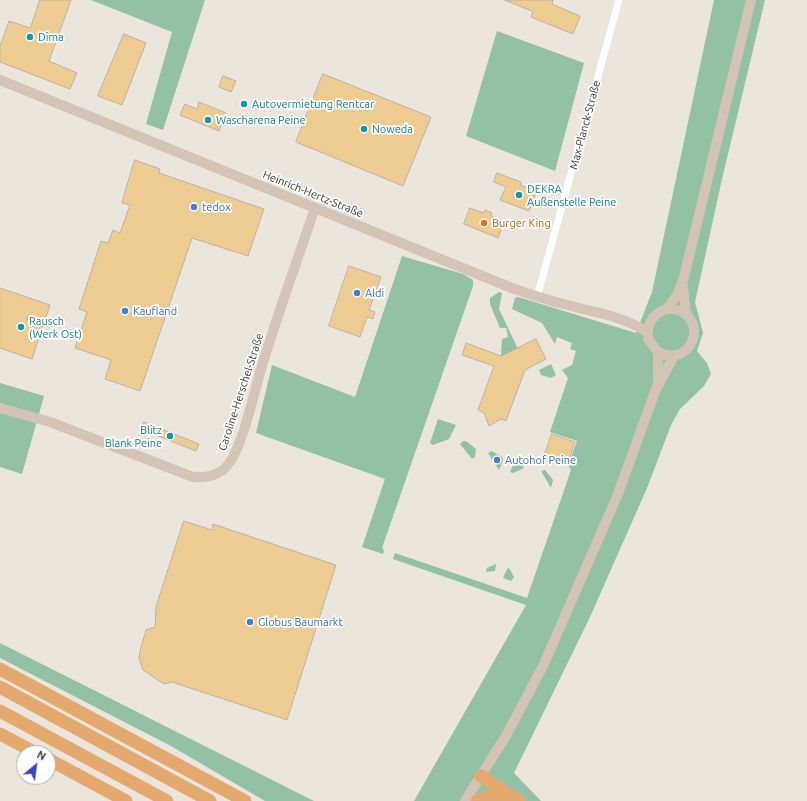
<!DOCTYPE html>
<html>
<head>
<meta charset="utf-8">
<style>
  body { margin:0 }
  #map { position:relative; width:807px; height:801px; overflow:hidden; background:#ebe5db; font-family:Ubuntu,sans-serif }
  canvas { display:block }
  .north { position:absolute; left:16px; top:745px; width:40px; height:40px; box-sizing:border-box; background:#fff; border:1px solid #b0afae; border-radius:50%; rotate:29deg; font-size:11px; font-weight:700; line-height:16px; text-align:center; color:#3a3834 }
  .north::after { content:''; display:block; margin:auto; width:14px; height:18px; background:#3d44b8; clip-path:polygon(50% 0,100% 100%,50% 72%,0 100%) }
</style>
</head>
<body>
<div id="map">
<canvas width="807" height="801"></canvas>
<div class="north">N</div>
</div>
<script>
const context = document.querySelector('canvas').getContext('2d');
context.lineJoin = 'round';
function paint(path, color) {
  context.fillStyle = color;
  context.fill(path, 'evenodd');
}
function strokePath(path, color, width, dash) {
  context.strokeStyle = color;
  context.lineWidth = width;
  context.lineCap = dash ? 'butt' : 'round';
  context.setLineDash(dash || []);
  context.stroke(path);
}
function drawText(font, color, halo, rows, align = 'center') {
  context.font = font + ' Ubuntu,sans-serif';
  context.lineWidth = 3.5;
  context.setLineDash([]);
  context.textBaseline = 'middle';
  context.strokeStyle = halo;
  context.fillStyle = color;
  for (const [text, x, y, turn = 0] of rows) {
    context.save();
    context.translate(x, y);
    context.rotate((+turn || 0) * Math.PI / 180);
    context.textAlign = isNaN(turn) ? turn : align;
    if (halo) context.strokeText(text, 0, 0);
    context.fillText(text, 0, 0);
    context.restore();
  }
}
const green = new Path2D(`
  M91,0H205L163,130L146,124L172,32Z
  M714,0H765L722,179L695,302L703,333L697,351L707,363L711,374L704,386L680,409L671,425L647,488L590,617L514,773L541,801H414L526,605L393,559L395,553L527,598L571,470L568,465L577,441L550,432L568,378L562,370L572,365L576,351L570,349L572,343L557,337L555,344L542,323L512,309L515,298L518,297L636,333L652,292Z
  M497,31L584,63L555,171L466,136Z
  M402,256L463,274L473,280V286L382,548L384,550L383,554L362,547L385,479L256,433L272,365L355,397Z
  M499,292L502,293L499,309L518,349L501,356L502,339L508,337L506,328H500L490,304V298Z
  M551,364L556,375L551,378L541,375L539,370Z
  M0,383L44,396L22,474L0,467Z
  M438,419L456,425L449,439L433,445L430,443Z
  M463,441H466L476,449L475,457L472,459L460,444Z
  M492,451L502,457L503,460L499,470L488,453Z
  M517,461L521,463L524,468L513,473L510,472L514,462Z
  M545,470L553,480L551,488L541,471Z
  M496,564L495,571L486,572L487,568Z
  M509,568L514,577L511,581L503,578L507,569Z
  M0,643L314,801H265L171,746L0,658Z`);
const building = new Path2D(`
  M40,0H71L49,61L77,73L70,89L0,62V46L9,21L30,28Z
  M505,0H553L552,4L580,16L573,34L531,17L533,12Z
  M124,34L146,43L122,105L98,96Z
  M323,74L431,117L403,186L296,142Z
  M223,76L236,81L231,92L219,87Z
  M199,102L226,113L219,131L180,115L185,104L197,109Z
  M135,160L160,169L159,173L264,209L248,256L192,238L140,391L105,379L111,360L75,348L87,312L79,309L101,241L108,243L113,230L120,233L130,205L122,203Z
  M497,173L521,182L520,185L537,191L529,211L500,200L506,187L494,182Z
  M470,208L484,213L485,210L492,213L491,216L504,221L498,238L464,224Z
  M349,266L381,277L369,310L375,312L373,319L367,317L360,337L329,326Z
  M0,288L50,305L32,359L0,348Z
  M536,339L546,359L525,370L506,421L501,419L489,426L484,413L478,410L494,366L462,355L466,343L501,356Z
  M144,422L199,444L196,451L141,429Z
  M552,434L575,442L568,462L545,454Z
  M184,521L212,530L213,524L336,565L287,720L172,682L164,684L143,670L139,658L140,651L146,630L155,627L156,607Z`);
const street = new Path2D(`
  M537,297L619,0`);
const secondary = new Path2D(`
  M0,80L512,288C531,295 551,301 571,306C597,313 626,317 648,333
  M683,286L686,314
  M667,309L678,294L684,277L751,0
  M658,352C692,369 709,319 677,310C670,308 663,309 657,314C649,320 647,329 648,339L658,352V380
  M0,408L50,422L193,477C209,478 221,475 230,462C244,441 254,392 262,366C278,313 297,261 315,208
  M465,801L507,734L544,664L618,494L656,389L674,356`);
const highway = new Path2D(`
  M0,669L245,801
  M0,687L210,801
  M0,711L167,801
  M0,734L36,753
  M48,759L126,801
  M481,776L519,801
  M477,801L498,794L510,796`);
const markers = [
  [30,37,4,"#0f9aa8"],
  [244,104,4,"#0f9aa8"],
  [208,120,4,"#0f9aa8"],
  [364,129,4,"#0f9aa8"],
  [519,195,4,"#0f9aa8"],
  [194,207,4,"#3f7fe0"],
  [484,223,4,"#e8710a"],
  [357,293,4,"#3f7fe0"],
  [125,311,4,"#3f7fe0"],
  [21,327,4,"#0f9aa8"],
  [170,436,4,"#0f9aa8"],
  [497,460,4,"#3f7fe0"],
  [250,622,4,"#3f7fe0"]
];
const cultureNames = [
  ["Dima",38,37],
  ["Autovermietung Rentcar",252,104],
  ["Wascharena Peine",216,120],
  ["Noweda",372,129],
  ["DEKRA",527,189],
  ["Außenstelle Peine",527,202],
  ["Rausch",29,321],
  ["(Werk Ost)",29,334],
  ["Blitz",162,430,"right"],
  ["Blank Peine",162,443,"right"]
];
const streetNames = [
  ["Max-Planck-Straße",585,125,-75],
  ["Heinrich-Hertz-Straße",313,194,22],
  ["Caroline-Herschel-Straße",241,392,-72]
];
const shopNames = [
  ["tedox",202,207],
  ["Aldi",365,293],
  ["Kaufland",133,311],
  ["Autohof Peine",505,460],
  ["Globus Baumarkt",258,622]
];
const foodNames = [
  ["Burger King",492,223]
];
paint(green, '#92c1a3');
paint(building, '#eecb91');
strokePath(building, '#b8b2a9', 1);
strokePath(street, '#fff', 7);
strokePath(secondary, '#d3c4b6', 10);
strokePath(highway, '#e3a96e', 13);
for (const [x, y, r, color] of markers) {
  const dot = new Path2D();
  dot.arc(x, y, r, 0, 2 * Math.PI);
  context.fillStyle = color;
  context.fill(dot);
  strokePath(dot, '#fff', 1.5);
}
drawText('11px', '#0d838f', '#fff', cultureNames, 'left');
drawText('11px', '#3a3834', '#fff', streetNames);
drawText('11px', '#366cbe', '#fff', shopNames, 'left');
drawText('11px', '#c56008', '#fff', foodNames, 'left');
</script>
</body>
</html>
